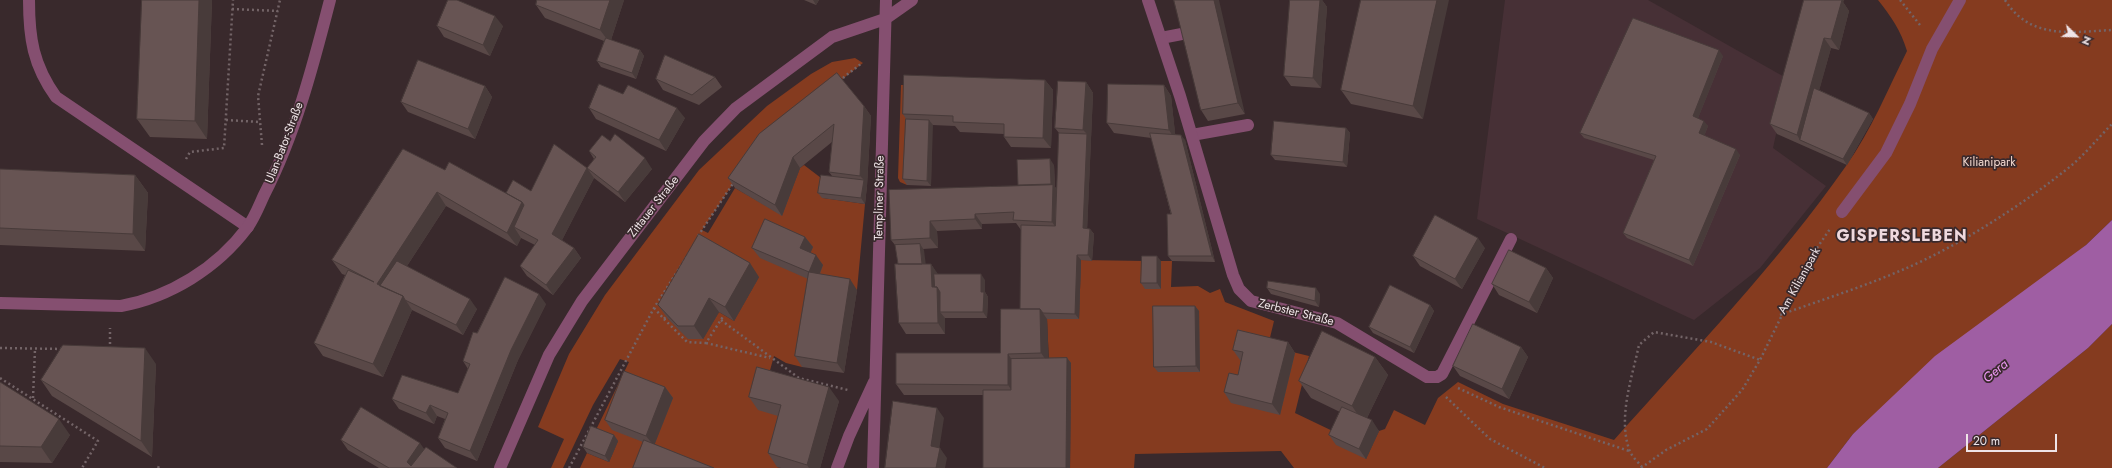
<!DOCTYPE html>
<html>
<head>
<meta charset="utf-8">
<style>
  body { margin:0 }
  #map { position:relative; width:2112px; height:468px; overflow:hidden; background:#39292c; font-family:Jost,sans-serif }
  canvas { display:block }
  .north { position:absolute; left:2056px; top:16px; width:40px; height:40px; -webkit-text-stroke:3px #39292c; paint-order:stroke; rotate:113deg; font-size:11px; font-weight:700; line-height:16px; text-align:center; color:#efe4e7 }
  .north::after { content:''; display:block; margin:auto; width:14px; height:18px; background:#efe4e7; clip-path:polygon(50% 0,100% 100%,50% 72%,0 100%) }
  .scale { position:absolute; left:1966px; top:434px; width:91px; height:18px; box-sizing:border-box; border:2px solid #efe4e7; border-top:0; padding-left:5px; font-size:12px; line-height:14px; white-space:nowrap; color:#efe4e7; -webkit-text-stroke:3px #39292c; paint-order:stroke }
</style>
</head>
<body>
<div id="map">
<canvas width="2112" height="468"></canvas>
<div class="north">N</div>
<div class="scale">20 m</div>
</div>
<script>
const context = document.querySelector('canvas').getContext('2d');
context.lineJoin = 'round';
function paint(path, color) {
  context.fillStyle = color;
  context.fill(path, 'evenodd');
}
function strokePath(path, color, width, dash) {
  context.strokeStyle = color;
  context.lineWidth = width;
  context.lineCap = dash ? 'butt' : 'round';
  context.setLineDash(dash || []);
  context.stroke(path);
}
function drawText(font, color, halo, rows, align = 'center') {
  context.font = font + ' Jost,sans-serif';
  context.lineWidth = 3.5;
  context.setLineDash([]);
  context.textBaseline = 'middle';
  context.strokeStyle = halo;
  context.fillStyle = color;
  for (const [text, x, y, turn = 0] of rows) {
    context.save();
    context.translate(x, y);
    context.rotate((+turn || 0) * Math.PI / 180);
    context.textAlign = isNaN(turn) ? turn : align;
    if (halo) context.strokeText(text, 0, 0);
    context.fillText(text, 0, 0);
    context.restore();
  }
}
const built = new Path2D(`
  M1505,0H1648L1788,79L1773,148L1826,186L1760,268L1694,320L1477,219Z`);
const green = new Path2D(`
  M1878,0H2112V220L2086,245L1853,434L1827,468H1294L1281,451L1135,454L1134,468H1070L1071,363H1049L1047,319H1079L1081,260L1146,261L1160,289L1161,261H1172L1171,287L1198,286L1210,293L1220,289L1225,302L1274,321L1268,346L1309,356L1295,413L1341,435L1366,459L1379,431L1385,429L1394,410L1425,425L1438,398L1458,382L1503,404L1614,440C1693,351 1778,263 1846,166C1871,131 1888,89 1907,51C1901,31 1891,16 1878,0Z
  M855,58L863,63L761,142L702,230L708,233L735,188L782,215L800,168L804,165L825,181L823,198L865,204L857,290L816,283L802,367L786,363L774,356L767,381L790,419L777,467L781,468H580L587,453L609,462L618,441L595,432L629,362L620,359L593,405L563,468H551L564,439L538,427L569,354L605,295L699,170L767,106L811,74L832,62ZM759,277L734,321L719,312L703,339L668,319Z
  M901,85H911L907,185L900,182L898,178Z
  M2112,324V468H1938L2088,348Z`);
const water = new Path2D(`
  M2112,220V324L2088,348L1938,468H1827L1853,434L1935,356L2086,245Z`);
const path = new Path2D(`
  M1900,0L1920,25
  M2005,0C2030,40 2072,32 2112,30
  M232,9L278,11
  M839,81L862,63
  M226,120L260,122
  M262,145L258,96L280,0
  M186,159L190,152L224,148L233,0
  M698,236L734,182
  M654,308L664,319L668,314
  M1780,315C1821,300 1863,287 1902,270C1959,246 2024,204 2072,165C2086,153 2099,137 2112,124
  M664,319L687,342L706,343L724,315
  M721,320L799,378L848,390
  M706,343L770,358
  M0,348L64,349
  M110,349V328
  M0,378L98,441L82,468
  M1458,388L1499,407L1629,451
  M1446,397L1490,439L1545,468
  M33,398L35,349
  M1642,467C1638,462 1631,456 1629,449C1618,416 1632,378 1639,345L1654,332L1711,342L1760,360
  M158,468L160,464
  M569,468L654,308L689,253
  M1641,468L1666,450L1707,429L1742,390L1760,360L1810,258L1830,229`);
const lane = new Path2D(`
  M29,0C29,38 33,65 56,97L248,227
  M1161,38L1187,33
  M1192,135L1248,125`);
const street = new Path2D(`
  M1148,0L1180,96L1233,275L1239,289L1251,301L1337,323L1427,377H1437L1442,374L1511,239
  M1842,212L1886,153L1910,104L1932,49L1960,0
  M0,303L121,306C170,297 217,268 247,228C254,219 259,206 264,195C295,135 313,66 330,0
  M500,468L549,355L582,301L704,141L736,108L832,37L885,19L912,0
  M837,468L849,436L874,382
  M873,468L886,0`);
const wall = new Path2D(`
  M142,0H212L207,139L150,137L137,119Z
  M624,0L611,40L640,50L644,56L636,79L601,67L597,61L604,41L545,18L536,5Z
  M804,0H819L816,5Z
  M1174,0L1245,114L1208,121L1201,110Z
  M1290,0H1322L1327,7L1321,88L1291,86L1284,76Z
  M1361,0L1423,119L1351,104L1341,90Z
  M1804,0H1844L1843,2L1849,11L1839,50L1831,48L1819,90L1869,113L1873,119L1847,165L1777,134L1770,124Z
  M437,26H503L490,56L444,37Z
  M1723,56L1698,118L1708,126L1704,136L1740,155L1693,266L1627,238L1623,233L1654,160L1584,138L1580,133Z
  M715,77L722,87L699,105L663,90L656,79Z
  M1045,80L1053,90L1051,148L1011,147L1004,137V134L960,132L955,126L932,125L931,186L907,185L903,179L906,119L903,114Z
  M1086,82L1093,93L1087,229H1090L1094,234L1092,261L1081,260L1079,319H1047L1048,358H1067L1071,363L1070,468H983V395H904L896,384L1000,353L1020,309L1021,230L1016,223L982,224V229L937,231L938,248L923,249L925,264H931L937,274L985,280V292L988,297L987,318H945V334H906L899,323L898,264L895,245L891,240L889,190L1019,186L1054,165L1055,187L1057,189L1059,133L1055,128Z
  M1164,85L1171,96L1175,134L1185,140L1215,262L1172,261L1168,256L1171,214L1151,138L1114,133L1107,123Z
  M485,86L492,97L475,139L408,112L401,102Z
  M623,94L685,118L666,151L596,119L589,108Z
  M864,106L871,116L867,186L865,204L822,198L818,193L832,176L829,172L832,142L800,168L782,216L735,188L728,178Z
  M1346,128L1350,133L1347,167L1275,160L1271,155Z
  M610,141L652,169L625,202L594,178L562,240L574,248L581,258L553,295L527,276L520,266L535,245L521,238L517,246L446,206L407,266L477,309L463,335L412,310L383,377L323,356L314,343L345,275L342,274L332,260L445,170L506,193L531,191L587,168L594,159L589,151Z
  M0,169L135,175L148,193L145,251L0,245Z
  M805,237L813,247L810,253L823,265L820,274L857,290L844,373L802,367L795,356L808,279L760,258L752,248Z
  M1485,248L1462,289L1420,266L1413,256Z
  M1161,261V289H1145L1141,283Z
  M1546,268L1553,278L1537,313L1499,295L1492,284Z
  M759,277L734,321L719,312L703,339H688L668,319L658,305Z
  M1267,288L1320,294L1319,307L1271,294Z
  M546,304L518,360L477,461L445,448L438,438L445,419L437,416L434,424L399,409L392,399L458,393L468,369L463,361L477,333Z
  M1430,305L1434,311L1414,353L1373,333L1369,327Z
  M1195,306L1199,311L1200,372H1158L1154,367Z
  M1288,342L1295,353L1280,415L1231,403L1224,392L1238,375L1241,360H1240L1233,350Z
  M1521,347L1528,357L1509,399L1460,376L1453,366Z
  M1375,357L1388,375L1367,418L1379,431L1366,459L1336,445L1329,435L1340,412L1311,398L1299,381Z
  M156,364L152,457L52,396L41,380Z
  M0,382L70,435L52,463L0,462Z
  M665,387L673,398L654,445L643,442L612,430L605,420Z
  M749,397L839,401L820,468H781L777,467L768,453L778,416L758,410Z
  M614,435L618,441L609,462L587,453L583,447Z
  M341,440L424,449L457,468H379L348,450Z`);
const shadedWall = new Path2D(`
  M199,0H212L207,139L195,121Z
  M610,0H624L610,43L600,30Z
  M813,0H819L816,5Z
  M1214,0H1219L1245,114L1238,103Z
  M1320,0H1322L1327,7L1321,88L1313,78Z
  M1437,0H1449L1423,119L1413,106Z
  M1835,0H1844L1843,2L1849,11L1839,50L1831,39Z
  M495,16L503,26L490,56L483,45Z
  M1824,38L1831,48L1805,142L1800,140L1797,135Z
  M640,50L644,56L636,79L632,73Z
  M1719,50L1723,56L1697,121L1693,116Z
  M1045,80L1053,90L1051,148L1043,138Z
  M1086,82L1093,93L1087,234L1083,228L1087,134L1083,130Z
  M1164,85L1171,96L1176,141L1169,130Z
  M485,86L492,97L475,139L468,129Z
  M864,106L871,116L867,186L865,204L861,198L864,180L860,176Z
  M677,108L685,118L666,151L659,140Z
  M1869,113L1873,119L1847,165L1843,159Z
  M929,120L933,125L931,186L927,181Z
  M1704,121L1708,126L1703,139L1699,133Z
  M1346,128L1350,133L1347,167L1343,162Z
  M1181,135L1185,140L1215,262L1212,256Z
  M1736,149L1740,155L1693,266L1689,260Z
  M793,157L800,168L782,216L775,205Z
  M645,158L652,169L625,202L618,192Z
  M1050,159L1054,165L1055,187L1060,195L1059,232L1052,222L1053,187L1051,184Z
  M587,168L594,178L560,244L552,234Z
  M135,175L148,193L145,251L133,234Z
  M437,192L446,206L390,292L377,284Z
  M522,202L532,216L514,227L521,238L517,246L507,233Z
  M975,214L982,224V229L975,219Z
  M930,221L937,231L938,248L930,238Z
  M1090,229L1094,234L1092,261L1088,255Z
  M805,237L813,247L808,259L800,248Z
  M1478,238L1485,248L1462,289L1455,279Z
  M920,244L924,250L927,274L923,269Z
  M574,248L581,258L553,295L546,285Z
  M816,255L823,265L816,283L809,272Z
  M1077,255L1081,260L1079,319L1075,314Z
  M1157,256L1161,261V289L1157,283Z
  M750,263L759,277L734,321L725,307Z
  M931,264L938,274L944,297L940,312L945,318V334L938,323L932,287Z
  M1546,268L1553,278L1537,313L1529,302Z
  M981,274L985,280V292L988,297L987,318L983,312L981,292Z
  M850,279L857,290L844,373L837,363Z
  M1316,288L1320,294L1319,307L1315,301Z
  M539,294L546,304L518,360L477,461L470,451L511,350Z
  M403,296L412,310L383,377L373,364Z
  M709,298L719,312L703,339L694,326Z
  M470,299L477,309L463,335L456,325Z
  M1430,305L1434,311L1414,353L1410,347Z
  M1195,306L1199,311L1200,372L1196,366Z
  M1040,309L1047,319L1049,364L1041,353Z
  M1288,342L1295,353L1280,415L1272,404Z
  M1521,347L1528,357L1509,399L1502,389Z
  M145,348L156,364L152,457L141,441Z
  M1008,354L1015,364V395L1008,385Z
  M1375,357L1388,375L1364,424L1352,406Z
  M1067,358L1071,363L1070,468H1066Z
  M665,387L673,398L654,446L646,436Z
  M829,387L839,401L820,468H809L807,465Z
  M430,405L437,416L434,424L426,413Z
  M937,408L944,418L938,457L931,446Z
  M59,419L70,435L52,463L41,447Z
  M1372,420L1379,431L1366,459L1359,449Z
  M614,435L618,441L609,462L605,456Z
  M420,443L427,453L411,468L407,462Z
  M940,448L947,458L945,468H936Z`);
const building = new Path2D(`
  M142,0H199L195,121L137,119Z
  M448,0H457L495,16L483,45L437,26Z
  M537,0H610L600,30L536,5Z
  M1174,0H1214L1238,103L1201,110Z
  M1290,0H1320L1313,78L1284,76Z
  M1361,0H1437L1413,106L1341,90Z
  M1804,0H1842L1831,39L1824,38L1797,135L1770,124Z
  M1633,18L1719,50L1693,116L1704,121L1699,133L1736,149L1689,260L1623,233L1656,156L1580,133Z
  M606,38L640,50L632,73L597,61Z
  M665,55L715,77L692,95L656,79Z
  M418,60L485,86L468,129L401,102Z
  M837,73L864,106L860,176L829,172L834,124L793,157L775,205L728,178L759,134Z
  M904,75L1045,80L1043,138L1004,137V124L953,122V116L903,114Z
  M1058,81L1086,82L1083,130L1055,128Z
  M599,84L623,94L628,85L677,108L659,140L589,108Z
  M1108,84L1164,85L1169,130L1107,123Z
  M1814,88L1869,113L1843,159L1800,140Z
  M906,119L929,120L927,181L903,179Z
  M1274,121L1346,128L1343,162L1271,155Z
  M1059,133L1087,134L1083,228L1090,229L1088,255H1077L1075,314L1043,313L1040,309H1020L1021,225L1055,226Z
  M1150,133L1181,135L1212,256H1168L1167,214H1171Z
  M615,134L645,158L618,192L587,168L552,234L574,248L546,285L520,266L538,240L514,227L524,205L522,202L506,193L513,180L531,191L554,144L587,168L596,157L589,151L602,135L610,141Z
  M403,149L445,170L449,162L522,202L507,233L437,192L377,284L403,296L373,364L314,343L348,270L374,282L332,260Z
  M1050,159L1051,184L1018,185L1017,160Z
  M0,169L135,175L133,234L0,228Z
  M821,175L864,180L861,198L818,193Z
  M1053,185L1052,222L1013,220L1014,212L975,214V219L930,221V238L891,240L889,190Z
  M1435,215L1478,238L1455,279L1413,256Z
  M765,219L805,237L800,248L816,255L809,272L752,248Z
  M699,234L750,263L725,307L709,298L694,326H678L658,305Z
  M920,244L922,264H898L895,245Z
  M1509,250L1546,268L1529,302L1492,284Z
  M1142,256H1157V283H1141Z
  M397,261L470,299L456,325L405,300L403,296L380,286Z
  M895,264H931L932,287H937L938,323H899Z
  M809,272L850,279L837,363L795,356Z
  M934,274H981V292H984L983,312H940V292L937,287H935Z
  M505,277L539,294L511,350L470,451L438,438L448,413L430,405L426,413L392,399L402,375L458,393L470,364L463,361L473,332L477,333Z
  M1268,281L1316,288L1315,301L1267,288Z
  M1390,285L1430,305L1410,347L1369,327Z
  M1153,306H1195L1196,366L1154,367Z
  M1001,309H1040L1041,353L1008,354V385L896,384V353H1000Z
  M1473,324L1521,347L1502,389L1453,366Z
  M1238,330L1288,342L1272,404L1224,392L1229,373L1238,375L1243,352L1233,350Z
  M1322,331L1375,357L1352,406L1299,381Z
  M63,345L145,348L141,441L41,380Z
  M1067,358L1066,468H983V390H1011V359Z
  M757,367L829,387L807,465L768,453L781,405L749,397Z
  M624,371L665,387L646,436L605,420Z
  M0,382L59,419L41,447L0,446Z
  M893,401L937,408L931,446L940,448L936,468H885Z
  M361,407L420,443L407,462L411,466L426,447L457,468H389L341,440Z
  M1342,407L1372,420L1359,449L1329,435Z
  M591,426L614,435L605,456L583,447Z
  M644,440L714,468H633Z`);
const streetNames = [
  ["Ulan-Bator-Straße",285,143,-69],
  ["Templiner Straße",880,198,-89],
  ["Zittauer Straße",654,207,-52],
  ["Am Kilianipark",1800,281,-61],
  ["Zerbster Straße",1296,313,14]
];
const parkNames = [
  ["Kilianipark",1989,163]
];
const waterNames = [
  ["Gera",1996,372,-40]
];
const districtNames = [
  ["GISPERSLEBEN",1902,237]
];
paint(built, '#473036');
paint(green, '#853b1f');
paint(water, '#9f5ea3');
strokePath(path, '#736467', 2.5, [2, 3]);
strokePath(lane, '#854f70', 12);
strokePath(street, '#854f70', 12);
paint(wall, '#594847');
paint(shadedWall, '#483b3a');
paint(building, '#675453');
strokePath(building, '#483b3a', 1);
drawText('12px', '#efe4e7', '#39292c', streetNames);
drawText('12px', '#f4dad1', '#39292c', parkNames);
drawText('italic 13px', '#f29bf8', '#39292c', waterNames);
context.letterSpacing = '1px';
drawText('bold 16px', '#efd9de', '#39292c', districtNames);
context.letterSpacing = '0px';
</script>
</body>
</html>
